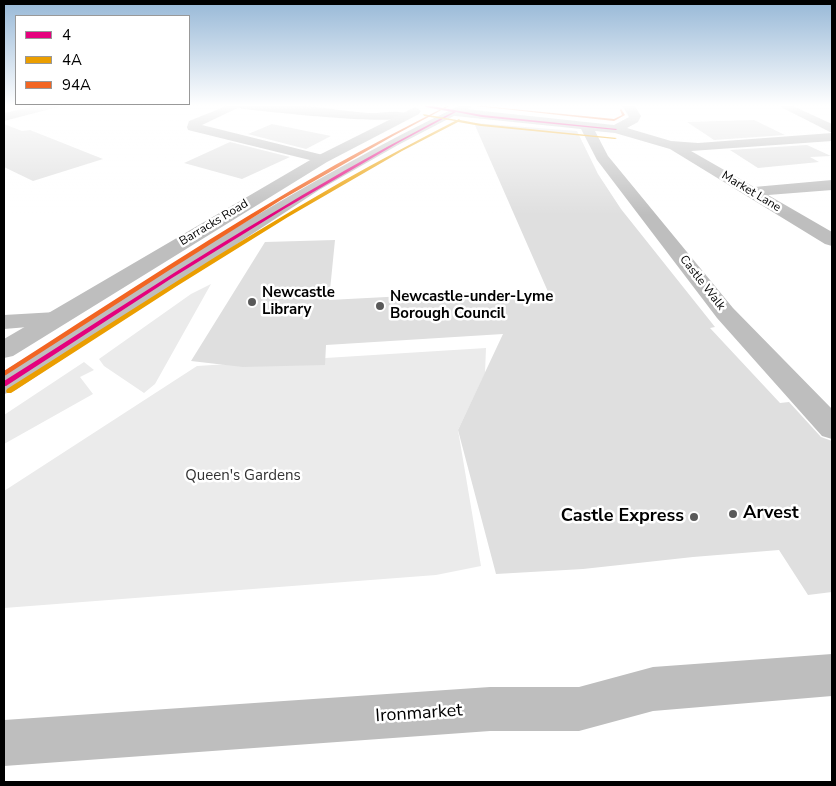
<!DOCTYPE html>
<html>
<head>
<meta charset="utf-8">
<style>
  body { margin:0 }
  #map { position:relative; width:836px; height:786px; overflow:hidden; background:#fff; font-family:"Nunito Sans",sans-serif }
  canvas { display:block }
  .frame { position:absolute; inset:0; border:5px solid #000; pointer-events:none }
  .legend { position:absolute; left:15px; top:15px; width:175px; height:90px; box-sizing:border-box; background:#fff; border:1px solid #999; margin:0; padding:6px 9px; list-style:none; font-size:15px; color:#000 }
  .legend li { display:flex; align-items:center; gap:10px; height:25px }
  .legend b { width:25px; border:1px solid #999 }
</style>
</head>
<body>
<div id="map">
<canvas width="836" height="786"></canvas>
<div class="frame"></div>
<ul class="legend">
<li><b style="height:6px;background:#e5007d"></b>4</li>
<li><b style="height:6px;background:#eb9e00"></b>4A</li>
<li><b style="height:6px;background:#f26522"></b>94A</li>
</ul>
</div>
<script>
const context = document.querySelector('canvas').getContext('2d');
context.lineJoin = 'round';
function paint(path, color) {
  context.fillStyle = color;
  context.fill(path, 'evenodd');
}
function strokePath(path, color, width, dash) {
  context.strokeStyle = color;
  context.lineWidth = width;
  context.lineCap = dash ? 'butt' : 'round';
  context.setLineDash(dash || []);
  context.stroke(path);
}
function drawText(font, color, halo, rows, align = 'center') {
  context.font = font + ' "Nunito Sans",sans-serif';
  context.lineWidth = 5;
  context.setLineDash([]);
  context.textBaseline = 'middle';
  context.strokeStyle = halo;
  context.fillStyle = color;
  for (const [text, x, y, turn = 0] of rows) {
    context.save();
    context.translate(x, y);
    context.rotate((+turn || 0) * Math.PI / 180);
    context.textAlign = isNaN(turn) ? turn : align;
    if (halo) context.strokeText(text, 0, 0);
    context.fillText(text, 0, 0);
    context.restore();
  }
}
const green = new Path2D(`
  M211,284L155,384L144,393L104,366L99,359L191,294Z
  M486,348L485,373L458,430L481,566L436,575L4,608V491L197,366Z
  M84,362L94,370L80,377L93,394L4,444V415Z`);
const building = new Path2D(`
  M754,120L785,135L714,140L687,122Z
  M474,123L577,131L598,174L621,209L715,327L710,328L780,403L789,402L821,437L832,441V592L808,595L779,550L693,557L583,569L496,574L458,430L503,334L326,345L325,365L243,367L191,361L265,242L335,240L329,300L482,292L483,296L549,294Z
  M4,124L22,131L30,130L103,159L33,181L4,167Z
  M272,124L331,136L306,149L248,134Z
  M230,142L290,157L242,179L184,163Z
  M807,145L831,156L810,157L819,162L758,168L730,150Z`);
const street = new Path2D(`
  M41,105H60L58,107L4,121V113Z
  M229,105H244L202,125L327,156L329,159L322,163L188,130L187,127L189,121Z
  M622,105H634L641,116L638,122L627,128L671,141L698,143L832,133V141L691,151L754,187L832,180V190L768,195L832,232V246L825,244L670,149L615,133L595,131L608,156L733,308L832,409V439L822,436L717,318L597,160L581,129L455,116L449,112L455,108L614,125L629,117Z
  M777,105H791L832,124V133Z
  M56,312L64,314L68,319L64,324L4,329V315Z
  M832,654V696L653,711L579,731H490L4,766V720L490,687H579L653,667Z`);
const secondary = new Path2D(`
  M236,105C278,100 325,109 368,113C379,114 402,108 409,116C399,127 265,111 242,109Z`);
const highway = new Path2D(`
  M461,105H475L398,145L319,190L14,391L4,394V371C154,279 301,181 461,105Z
  M415,107L421,111L419,114L327,162L13,356L4,358V339L317,156Z`);
const bus1 = new Path2D(`
  M426,105L482,115L617,129L616,130L482,117L456,112L398,143L284,209L172,278L6,386H4V381C96,323 187,263 281,208C337,174 395,142 453,112L425,107Z`);
const bus2 = new Path2D(`
  M423,114L457,120L459,119L460,120L481,124L617,138L615,139L481,126L458,122L402,151L288,217L177,286L11,393H7L6,391L7,389C118,319 227,247 341,182C378,161 416,141 455,121L424,116Z`);
const bus3 = new Path2D(`
  M449,105H451L393,136L281,200L171,269L6,375L4,376V371C113,301 222,229 335,165C373,144 411,124 449,105Z
  M467,105H471L614,119L622,115L620,110L621,109L625,115L614,121Z`);
const markers = [
  [252,302,5,"#595959"],
  [380,306,5,"#595959"],
  [733,514,5,"#595959"],
  [694,517,5,"#595959"]
];
const farStreetnames = [
  ["Market Lane",751,192,31],
  ["Barracks Road",214,223,-31],
  ["Castle Walk",702,283,52]
];
const poiNames = [
  ["Newcastle",262,293],
  ["Library",262,310],
  ["Newcastle-under-Lyme",390,297],
  ["Borough Council",390,314]
];
const parkNames = [
  ["Queen's Gardens",243,476]
];
const nearPoinames = [
  ["Arvest",743,514],
  ["Castle Express",684,517,"right"]
];
const nearStreetnames = [
  ["Ironmarket",419,714,-4]
];
paint(green, '#ebebeb');
paint(building, '#dfdfdf');
paint(street, '#bebebe');
paint(secondary, '#b8b8b8');
paint(highway, '#bebebe');
paint(bus1, '#e5007d');
paint(bus2, '#eb9e00');
paint(bus3, '#f26522');
const sky = context.createLinearGradient(0, 0, 0, 215);
sky.addColorStop(0, '#97b8d7');
sky.addColorStop(0.49, '#fff');
sky.addColorStop(1, '#ffffff00');
context.fillStyle = sky;
context.fillRect(0, 0, 836, 215);
for (const [x, y, r, color] of markers) {
  const dot = new Path2D();
  dot.arc(x, y, r, 0, 2 * Math.PI);
  context.fillStyle = color;
  context.fill(dot);
  strokePath(dot, '#fff', 2);
}
drawText('12px', '#000', '#fff', farStreetnames);
drawText('bold 15px', '#000', '#fff', poiNames, 'left');
drawText('15px', '#323232', '#fff', parkNames);
drawText('bold 18px', '#000', '#fff', nearPoinames, 'left');
drawText('18px', '#000', '#fff', nearStreetnames);
</script>
</body>
</html>
